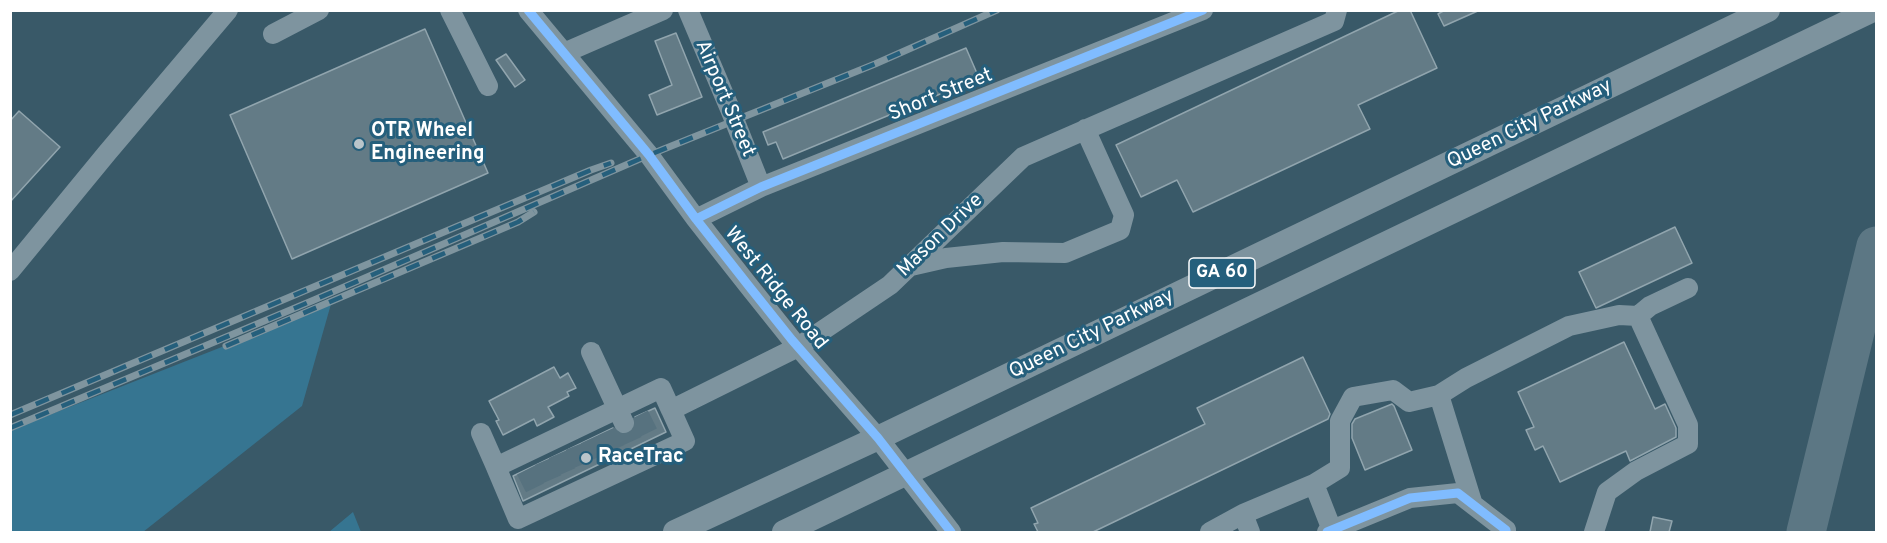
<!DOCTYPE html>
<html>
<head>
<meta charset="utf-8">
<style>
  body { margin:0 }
  #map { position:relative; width:1887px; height:543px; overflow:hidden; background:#395968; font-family:Overpass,sans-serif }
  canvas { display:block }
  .frame { position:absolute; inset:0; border:12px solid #fff; pointer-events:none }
</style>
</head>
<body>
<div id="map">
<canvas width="1887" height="543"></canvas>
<div class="frame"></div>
</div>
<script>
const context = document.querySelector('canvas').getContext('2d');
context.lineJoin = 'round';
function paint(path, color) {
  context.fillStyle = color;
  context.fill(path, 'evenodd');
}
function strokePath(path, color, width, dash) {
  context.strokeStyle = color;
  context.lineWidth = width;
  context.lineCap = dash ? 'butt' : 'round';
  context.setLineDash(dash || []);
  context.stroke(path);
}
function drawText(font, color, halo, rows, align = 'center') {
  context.font = font + ' Overpass,sans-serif';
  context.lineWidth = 6;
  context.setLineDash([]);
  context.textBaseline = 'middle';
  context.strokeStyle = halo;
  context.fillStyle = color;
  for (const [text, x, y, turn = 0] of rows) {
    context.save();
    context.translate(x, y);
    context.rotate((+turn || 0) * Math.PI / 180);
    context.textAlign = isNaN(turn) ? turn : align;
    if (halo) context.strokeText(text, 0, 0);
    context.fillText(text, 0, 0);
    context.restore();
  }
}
const green = new Path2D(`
  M331,304L302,406L143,532H11V430Z
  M353,512L361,532H329Z`);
const taxiway = new Path2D(`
  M1806,532L1876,246`);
const building = new Path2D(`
  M1400,10H1410L1437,68L1358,105L1370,129L1193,212L1177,180L1141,197L1116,145Z
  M1445,10H1480L1444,26L1438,14Z
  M425,29L488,173L292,259L230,115Z
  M676,33L702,97L657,115L649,95L672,85L655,41Z
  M966,48L979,78L783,159L776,142L768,145L763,132Z
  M506,54L525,80L515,87L496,60Z
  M19,111L60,147L10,202V121Z
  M1675,227L1692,263L1596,308L1579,272Z
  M1624,342L1655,409L1665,404L1676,428V437L1630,461L1626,451L1560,482L1543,446L1535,450L1526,430L1534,427L1518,392Z
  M1303,357L1330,414L1328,419L1093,532H1038L1034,524L1038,523L1031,508L1205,424L1197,408Z
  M554,367L560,378L568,373L576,388L567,392L569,396L548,407L554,417L537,426L534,419L503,435L496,421L499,420L489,401Z
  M1392,404L1394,406L1412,450L1365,470L1352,438V424L1355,419Z
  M655,408L666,432L523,501L513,476L613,428L617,432L622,435L630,434L636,425L635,417Z
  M1653,517L1672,521L1669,532H1650Z`);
const minorTunnel = new Path2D(`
  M639,415L651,439
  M624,423L635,447
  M607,431L618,455
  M590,439L601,463
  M575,446L585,471
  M558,454L569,479
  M544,461L555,486
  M526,470L538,494`);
const minor = new Path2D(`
  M450,10L488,86
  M528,10L649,155L696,219L748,285L792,340L878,438L951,532
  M688,10L730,109L761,187
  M273,34L319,10
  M564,53L663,10
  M696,219L761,187L1203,10
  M911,266L946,258L1003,252L1065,253L1120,230L1124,215L1085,129
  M10,271L107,153L228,10
  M591,352L624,423
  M671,410L661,388L496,467L518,519L685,441L671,410L798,347L890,285L1023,157L1334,21L1337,10
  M481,433L496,467
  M1473,505L1439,395L1466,378L1569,326L1619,315L1638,316L1650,306L1688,288
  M1332,530L1314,484L1340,468V421L1353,397L1393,390L1409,402L1439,395
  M1210,532L1243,514
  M1250,532L1243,514L1314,484
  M1327,532L1410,498L1458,493L1506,530V532
  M1594,532L1607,492L1636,471L1688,444V425L1638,316`);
const major = new Path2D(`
  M675,532L878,438L1768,10
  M784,532L1873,10`);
const rail = new Path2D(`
  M226,346L518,222L534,212
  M10,415L591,170L611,163
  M10,428L314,300L649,155L875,64L997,10`);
const cycleway = new Path2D(`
  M528,10L649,155L696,219L748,285L792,340L878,438L951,532
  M696,219L761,187L1203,10
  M1327,532L1410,498L1458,493L1506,530V532`);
const markers = [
  [359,144,6,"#bac5ca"],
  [586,458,6,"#bac5ca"]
];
const shields = [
  [1222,273,66]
];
const shieldNames = [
  ["GA 60",1222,273]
];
const streetNames = [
  ["Short Street",941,96,-22],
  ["Airport Street",724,99,67],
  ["Queen City Parkway",1530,125,-26],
  ["Mason Drive",941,236,-44],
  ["West Ridge Road",775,289,51],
  ["Queen City Parkway",1092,335,-26]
];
const poiNames = [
  ["OTR Wheel",371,132],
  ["Engineering",371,155],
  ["RaceTrac",598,458]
];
paint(green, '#367591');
strokePath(taxiway, '#5c7784', 39);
paint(building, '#637b86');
strokePath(building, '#91a5ae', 1.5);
strokePath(minorTunnel, '#57727f', 20, [20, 10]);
strokePath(minor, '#7e949f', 20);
strokePath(major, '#7d939e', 24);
strokePath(rail, '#7f959f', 7);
strokePath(rail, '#255f7c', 4.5, [14]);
strokePath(cycleway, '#80bcff', 9);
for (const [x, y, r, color] of markers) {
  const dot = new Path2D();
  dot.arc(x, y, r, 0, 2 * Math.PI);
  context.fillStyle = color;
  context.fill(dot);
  strokePath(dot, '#255f7c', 2);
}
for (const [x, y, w] of shields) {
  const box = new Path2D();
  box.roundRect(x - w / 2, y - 15, w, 30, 4.5);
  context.fillStyle = '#255f7c';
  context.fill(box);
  strokePath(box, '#fff', 1.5);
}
drawText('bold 18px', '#fff', null, shieldNames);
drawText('20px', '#fff', '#255f7c', streetNames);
drawText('bold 20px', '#fff', '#255f7c', poiNames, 'left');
</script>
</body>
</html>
